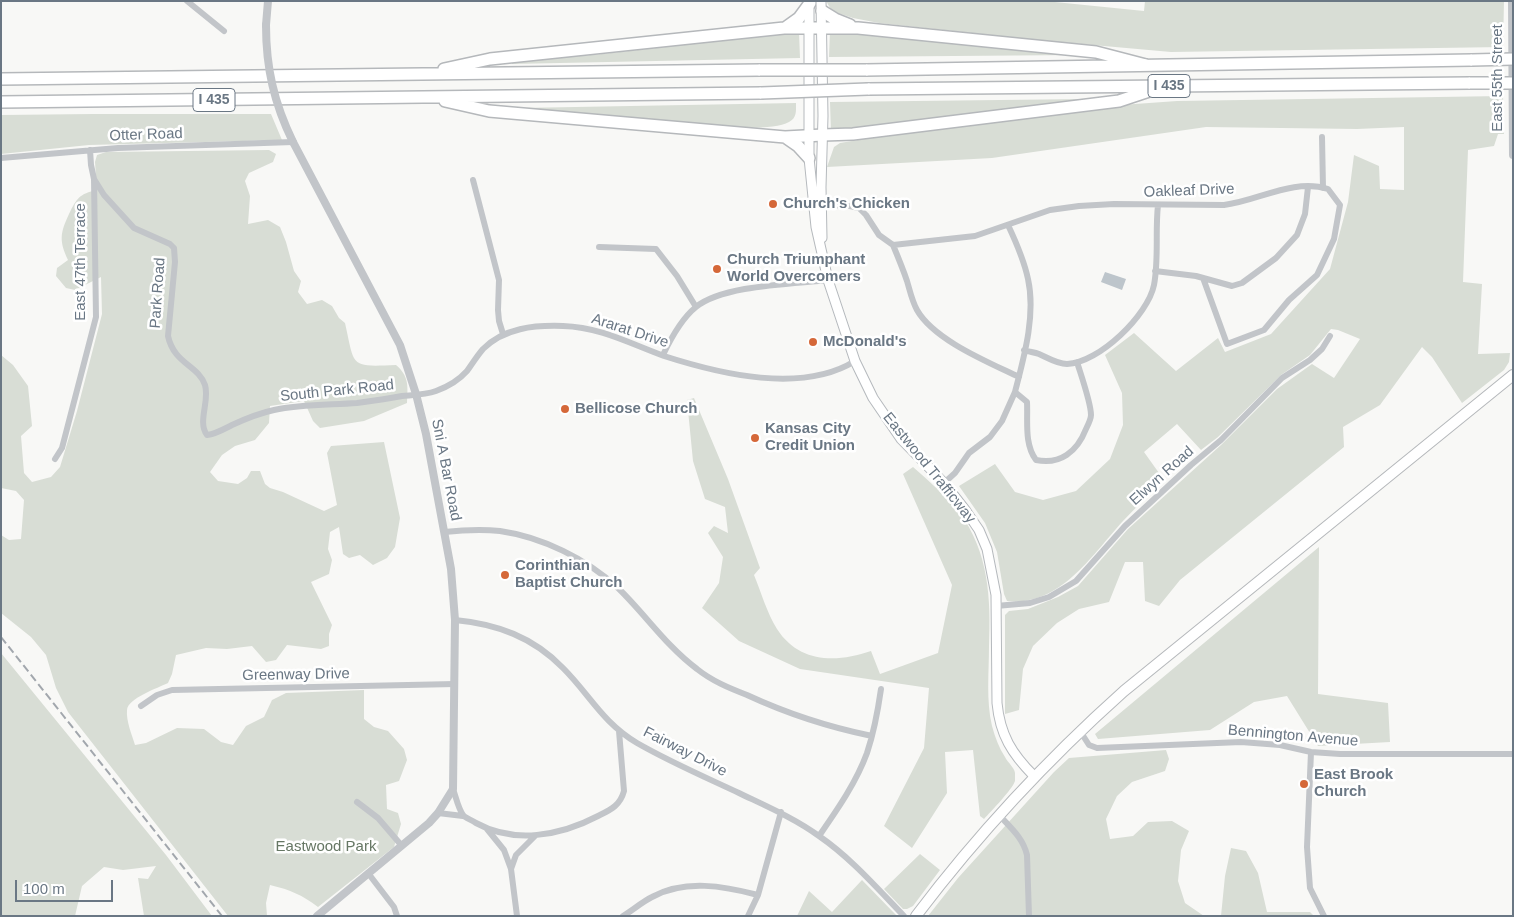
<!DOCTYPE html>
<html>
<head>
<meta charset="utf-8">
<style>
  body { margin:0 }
  #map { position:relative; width:1514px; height:917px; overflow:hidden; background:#f8f8f6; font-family:Arial,sans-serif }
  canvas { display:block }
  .frame { position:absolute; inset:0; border:2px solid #6a7784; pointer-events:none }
  .scale { position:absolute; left:15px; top:880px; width:98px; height:22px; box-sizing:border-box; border:2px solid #6a7784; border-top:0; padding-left:6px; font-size:15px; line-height:18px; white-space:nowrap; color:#6a7784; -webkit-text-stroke:4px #fff; paint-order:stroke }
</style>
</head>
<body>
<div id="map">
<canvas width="1514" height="917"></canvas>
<div class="frame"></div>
<div class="scale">100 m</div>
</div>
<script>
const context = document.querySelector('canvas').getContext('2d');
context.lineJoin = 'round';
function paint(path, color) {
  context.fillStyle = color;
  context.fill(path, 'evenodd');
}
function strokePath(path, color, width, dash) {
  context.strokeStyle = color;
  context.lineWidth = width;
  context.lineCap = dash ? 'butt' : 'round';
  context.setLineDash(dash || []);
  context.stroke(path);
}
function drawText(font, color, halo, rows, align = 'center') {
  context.font = font + ' Arial,sans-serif';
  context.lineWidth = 5;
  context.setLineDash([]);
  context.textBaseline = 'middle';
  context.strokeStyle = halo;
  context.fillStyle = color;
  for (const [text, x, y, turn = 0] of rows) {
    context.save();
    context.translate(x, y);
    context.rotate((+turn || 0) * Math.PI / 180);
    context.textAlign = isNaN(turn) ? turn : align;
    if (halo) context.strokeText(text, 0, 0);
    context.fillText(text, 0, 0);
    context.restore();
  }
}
const green = new Path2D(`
  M826,1H1045L1144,11L1145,1H1504L1503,47L1171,52L1037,40L879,23L853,18L832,11Z
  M830,31L857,34L1078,55L829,57Z
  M799,32L800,58L512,64V62L602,54Z
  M1503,96L1504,134H1498L1494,146L1468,150L1463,282L1482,284L1478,354L1510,353L1509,362L1504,370L1462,403L1432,357L1422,347L1380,405L1343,427L1344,447L1180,580L1159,606L1145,601L1143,562H1125L1109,602L1079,609L1057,623L1033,646L1023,669L1019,710L1005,714V615L1009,611L1028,609L1058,597L1078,586L1128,529L1221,445L1277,389L1312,364L1334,378L1360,339L1338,330L1331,329L1310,355L1281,375L1218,437L1201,450L1177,424L1144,452L1164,480C1150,494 1136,507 1123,521C1092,555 1060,607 1007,601L1004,594L997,552L985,523L959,486L995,464L1015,492L1043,500L1076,491L1110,459L1123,425L1122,393L1105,355L1134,333L1176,371L1218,338L1225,352L1271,334L1330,269L1348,202L1354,155L1379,166L1380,189L1404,190V127L1357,129L1206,127L992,158L827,167L834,147L840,143L935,127L1121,105L1177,101Z
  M1085,99V101L831,133L830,102Z
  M796,103C796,111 797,118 789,122C768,134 690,124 664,122C616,119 568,115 520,111V108Z
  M93,114H271L282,140L89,145L1,154V115Z
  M269,150L276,154L273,162L249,173L245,181L250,196L248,224L268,220L280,227L286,242L294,271L301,281L298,292L307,304L322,300L332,306L339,318L345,323C355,367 349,367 396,365C409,376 408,386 407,403L364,421L320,428L313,421L304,401L270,406L269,423L255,440L235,446L222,455L210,472L218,481L238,484L247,478L251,471H260L265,484L270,488L283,492L324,511L337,505L327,453L331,446L384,442L400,518L395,547L387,558L373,565L360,555L349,558L343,554L339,527L330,532L328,549L332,560L329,574L311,582L332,625L329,634V646L321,649L287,645L276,660L266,662L252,646L227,649L206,648L176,655L172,674L168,683C158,688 128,698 127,710C126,721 132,735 135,745L146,743L177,728L204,729L221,742L233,745L246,726L264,717L272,700L286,693L364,690V719L374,727L388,731L404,749L407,760L399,781L386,785L387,809L398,813L401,824L394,847L318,907C302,895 291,890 270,885L266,903L267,916H228L68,712L56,688L46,655L31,637L1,613V535L9,540L21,539L24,500L16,491L1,488V355L13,365L28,386L32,426L21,436L24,473L32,482L51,477L60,467L77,411L102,314L101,277L75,290L66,288L56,276L57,268L68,260C59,241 60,233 69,214C77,198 79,194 97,190L95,162L97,155L106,152Z
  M694,398L728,479L760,568L754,575C761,592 767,613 777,629C799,663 836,663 871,651L880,674L938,653L952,585L903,474L913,467C929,481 945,495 959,512C989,552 991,599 989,646C989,673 986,700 992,726C995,737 999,748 1005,757C1008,763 1014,767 1015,773C1015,774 1015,780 1015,781C1012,790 991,811 984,819L980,816L973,750L945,752L947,793L912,848L884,826L924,748L929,688L800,669L739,641L702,608L719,583L723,557L708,533L714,526L728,533L725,507L705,499L693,461L687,400Z
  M1319,547L1318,694L1388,703L1390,742L1318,746L1287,696L1254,702L1210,730L1098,739L1095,734Z
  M1,653L166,855L212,916H144L138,878L148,879L156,866L123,870L104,867L82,886L75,916H1Z
  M1166,750L1169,759L1165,771L1132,782L1117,796L1106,819L1110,839L1133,836L1148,822L1172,821L1189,831L1181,850L1178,881L1185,903L1204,916H928L958,878L1054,772L1069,758Z
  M1231,848L1246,851L1258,873L1267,912H1310L1314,916H1221L1225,876Z
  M920,854L940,870L913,906L907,909H903L884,889Z
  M862,880L897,916H797L809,891L832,912Z`);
const water = new Path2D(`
  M1105,272L1126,279L1122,290L1101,282Z`);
const minor = new Path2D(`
  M187,1L224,31
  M1322,137L1323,188
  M1,158L118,148L293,142
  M94,179L104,195L134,228L170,244L174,248L175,262L168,336C174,364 198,365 205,385C210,401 197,422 207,435C216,434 224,429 232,425C245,419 260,413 274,410C301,404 330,405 357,403C372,401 387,399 402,396C413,395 425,395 436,391C447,387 459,380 467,371C472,364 477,356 483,349C504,328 534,325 563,326C600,327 631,344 664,356C720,374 802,394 855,361
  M473,180L499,280L498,310L499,321L503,334
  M821,206L845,205L859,208L866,215L879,235L893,245L975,236L1050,210L1079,206L1114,204L1224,205C1258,201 1293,178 1328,189L1340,205L1334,239L1317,275L1289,300L1264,330L1227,344L1203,278
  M1008,225C1016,242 1024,260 1028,279C1036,315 1024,357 1015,392L1027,402C1028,421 1024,444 1036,460C1060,465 1077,452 1086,429C1088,425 1091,419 1091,415C1091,403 1081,375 1077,362
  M893,245C898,257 903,269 907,281C910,291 912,301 917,310C934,340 988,362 1019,377
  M599,247L656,249L677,276L696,307
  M1155,271L1196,276L1232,286L1242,283L1276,258L1297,235L1305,214L1308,187
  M1024,350C1029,352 1034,352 1039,354C1048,358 1057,364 1067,364C1099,363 1148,315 1154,285C1159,259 1155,232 1158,205
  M663,355C671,338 681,319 696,307C723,285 793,284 828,280
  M55,459L62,448L96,317L94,179L91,165L90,150
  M944,483L955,473L969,453L990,437L1002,421L1015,392
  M444,532C463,530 481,529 500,531C542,537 587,559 618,588C645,614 666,646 697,669C712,681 729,688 747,695C788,714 828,727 872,736
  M996,606L1030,603L1049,597L1076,581L1125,526L1191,465L1221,440L1282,378L1310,360L1322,349L1330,336
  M455,620C497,624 533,637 563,668C590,695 602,722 637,743C670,762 705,777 739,793C766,806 794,818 819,836C851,858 877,888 904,916
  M141,706L157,695L172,690L455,684
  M1080,731L1089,745L1097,748L1241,742L1280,745L1311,752L1340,754H1513
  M1311,752L1307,847L1310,888L1324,916
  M453,789C456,797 458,808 463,815C465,818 472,820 476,823C514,844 560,836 598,816C610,810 620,806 624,791L619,731
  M357,802L378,818L402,846
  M438,813L463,816
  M1000,816C1011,828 1023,838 1027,855L1029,916
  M487,829L504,850L511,869L517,916
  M819,836C837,810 856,783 867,753C874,732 878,710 881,689
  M511,869L516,855L535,836
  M368,873L394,907L397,916
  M623,916C633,910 642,902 652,897C685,879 724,886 758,895
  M748,916L758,895L781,812`);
const tertiary = new Path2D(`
  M1512,1L1513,155
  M266,25L268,1
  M293,142L400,345L416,394L426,434L451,569L455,620L453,789L438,813L429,823L317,916`);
const secondary = new Path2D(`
  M821,1L823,116L821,187L822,238
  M809,4V158L816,227L828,280L855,361L873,398L901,439L944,483L966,511L979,530L987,549L996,595L997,703C1000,735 1012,754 1034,776`);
const trunk = new Path2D(`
  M916,916C978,834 1048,759 1124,691L1513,375`);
const motorway = new Path2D(`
  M822,11L835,19L850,25
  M785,28L799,18L810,3
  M444,69L490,59L784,28H858L1096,52L1146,65
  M866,70L1472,60
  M1,79L760,70
  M868,89L1470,83
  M445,101L489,111L785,137L823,135L853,134L1119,101L1164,86
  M1,102L761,93
  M785,137L798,146L809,158`);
const rail = new Path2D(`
  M1,637L222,916`);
const tertiaryBridge = new Path2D(`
  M266,25C266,68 274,103 293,142`);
const motorwayBridge = new Path2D(`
  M1472,60L1513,59
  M760,70H866
  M1470,83H1513
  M761,93L868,89`);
const markers = [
  [773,204,5,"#d56839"],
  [717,269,5,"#d56839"],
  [813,342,5,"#d56839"],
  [565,409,5,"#d56839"],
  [755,438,5,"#d56839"],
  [505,575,5,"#d56839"],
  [1304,784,5,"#d56839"]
];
const shields = [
  [1169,86,42],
  [214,100,42]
];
const shieldNames = [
  ["I 435",1169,86],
  ["I 435",214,100]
];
const streetNames = [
  ["East 55th Street",1498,78,-90],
  ["Otter Road",146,135,-2],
  ["Oakleaf Drive",1189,191,-2],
  ["East 47th Terrace",81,262,-90],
  ["Park Road",158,293,-86],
  ["Ararat Drive",630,331,18],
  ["South Park Road",337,391,-6],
  ["Eastwood Trafficway",929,468,51],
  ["Sni A Bar Road",446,470,79],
  ["Elwyn Road",1162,476,-42],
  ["Greenway Drive",296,675,-1],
  ["Bennington Avenue",1293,736,5],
  ["Fairway Drive",685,752,27]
];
const poiNames = [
  ["Church's Chicken",783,204],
  ["Church Triumphant",727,260],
  ["World Overcomers",727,277],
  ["McDonald's",823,342],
  ["Bellicose Church",575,409],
  ["Kansas City",765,429],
  ["Credit Union",765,446],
  ["Corinthian",515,566],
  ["Baptist Church",515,583],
  ["East Brook",1314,775],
  ["Church",1314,792]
];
const parkNames = [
  ["Eastwood Park",326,847]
];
paint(green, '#d8ddd5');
paint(water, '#bdc5cb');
strokePath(secondary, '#b5b9bd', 11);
strokePath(trunk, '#b5b8bb', 12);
strokePath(motorway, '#b5b8bb', 14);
strokePath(minor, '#c2c5c9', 6);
strokePath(tertiary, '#c2c5c9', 8);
strokePath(secondary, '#fff', 9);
strokePath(trunk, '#fff', 10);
strokePath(motorway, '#fff', 11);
strokePath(rail, '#a2a7ad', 2, [8, 4]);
strokePath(motorwayBridge, '#b5b8bb', 14, []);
strokePath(tertiaryBridge, '#c2c5c9', 8);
strokePath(motorwayBridge, '#fff', 11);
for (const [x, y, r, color] of markers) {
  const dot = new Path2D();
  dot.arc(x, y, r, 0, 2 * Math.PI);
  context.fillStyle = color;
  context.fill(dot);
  strokePath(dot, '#fff', 2);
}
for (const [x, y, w] of shields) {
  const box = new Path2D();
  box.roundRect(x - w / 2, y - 11.5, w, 23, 4);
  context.fillStyle = '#fff';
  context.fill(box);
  strokePath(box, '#6a7784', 1);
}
drawText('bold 14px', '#6a7784', null, shieldNames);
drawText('15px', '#6a7784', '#fff', streetNames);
drawText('bold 15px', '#6a7784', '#fff', poiNames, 'left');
drawText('15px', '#667764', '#fff', parkNames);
</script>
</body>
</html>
